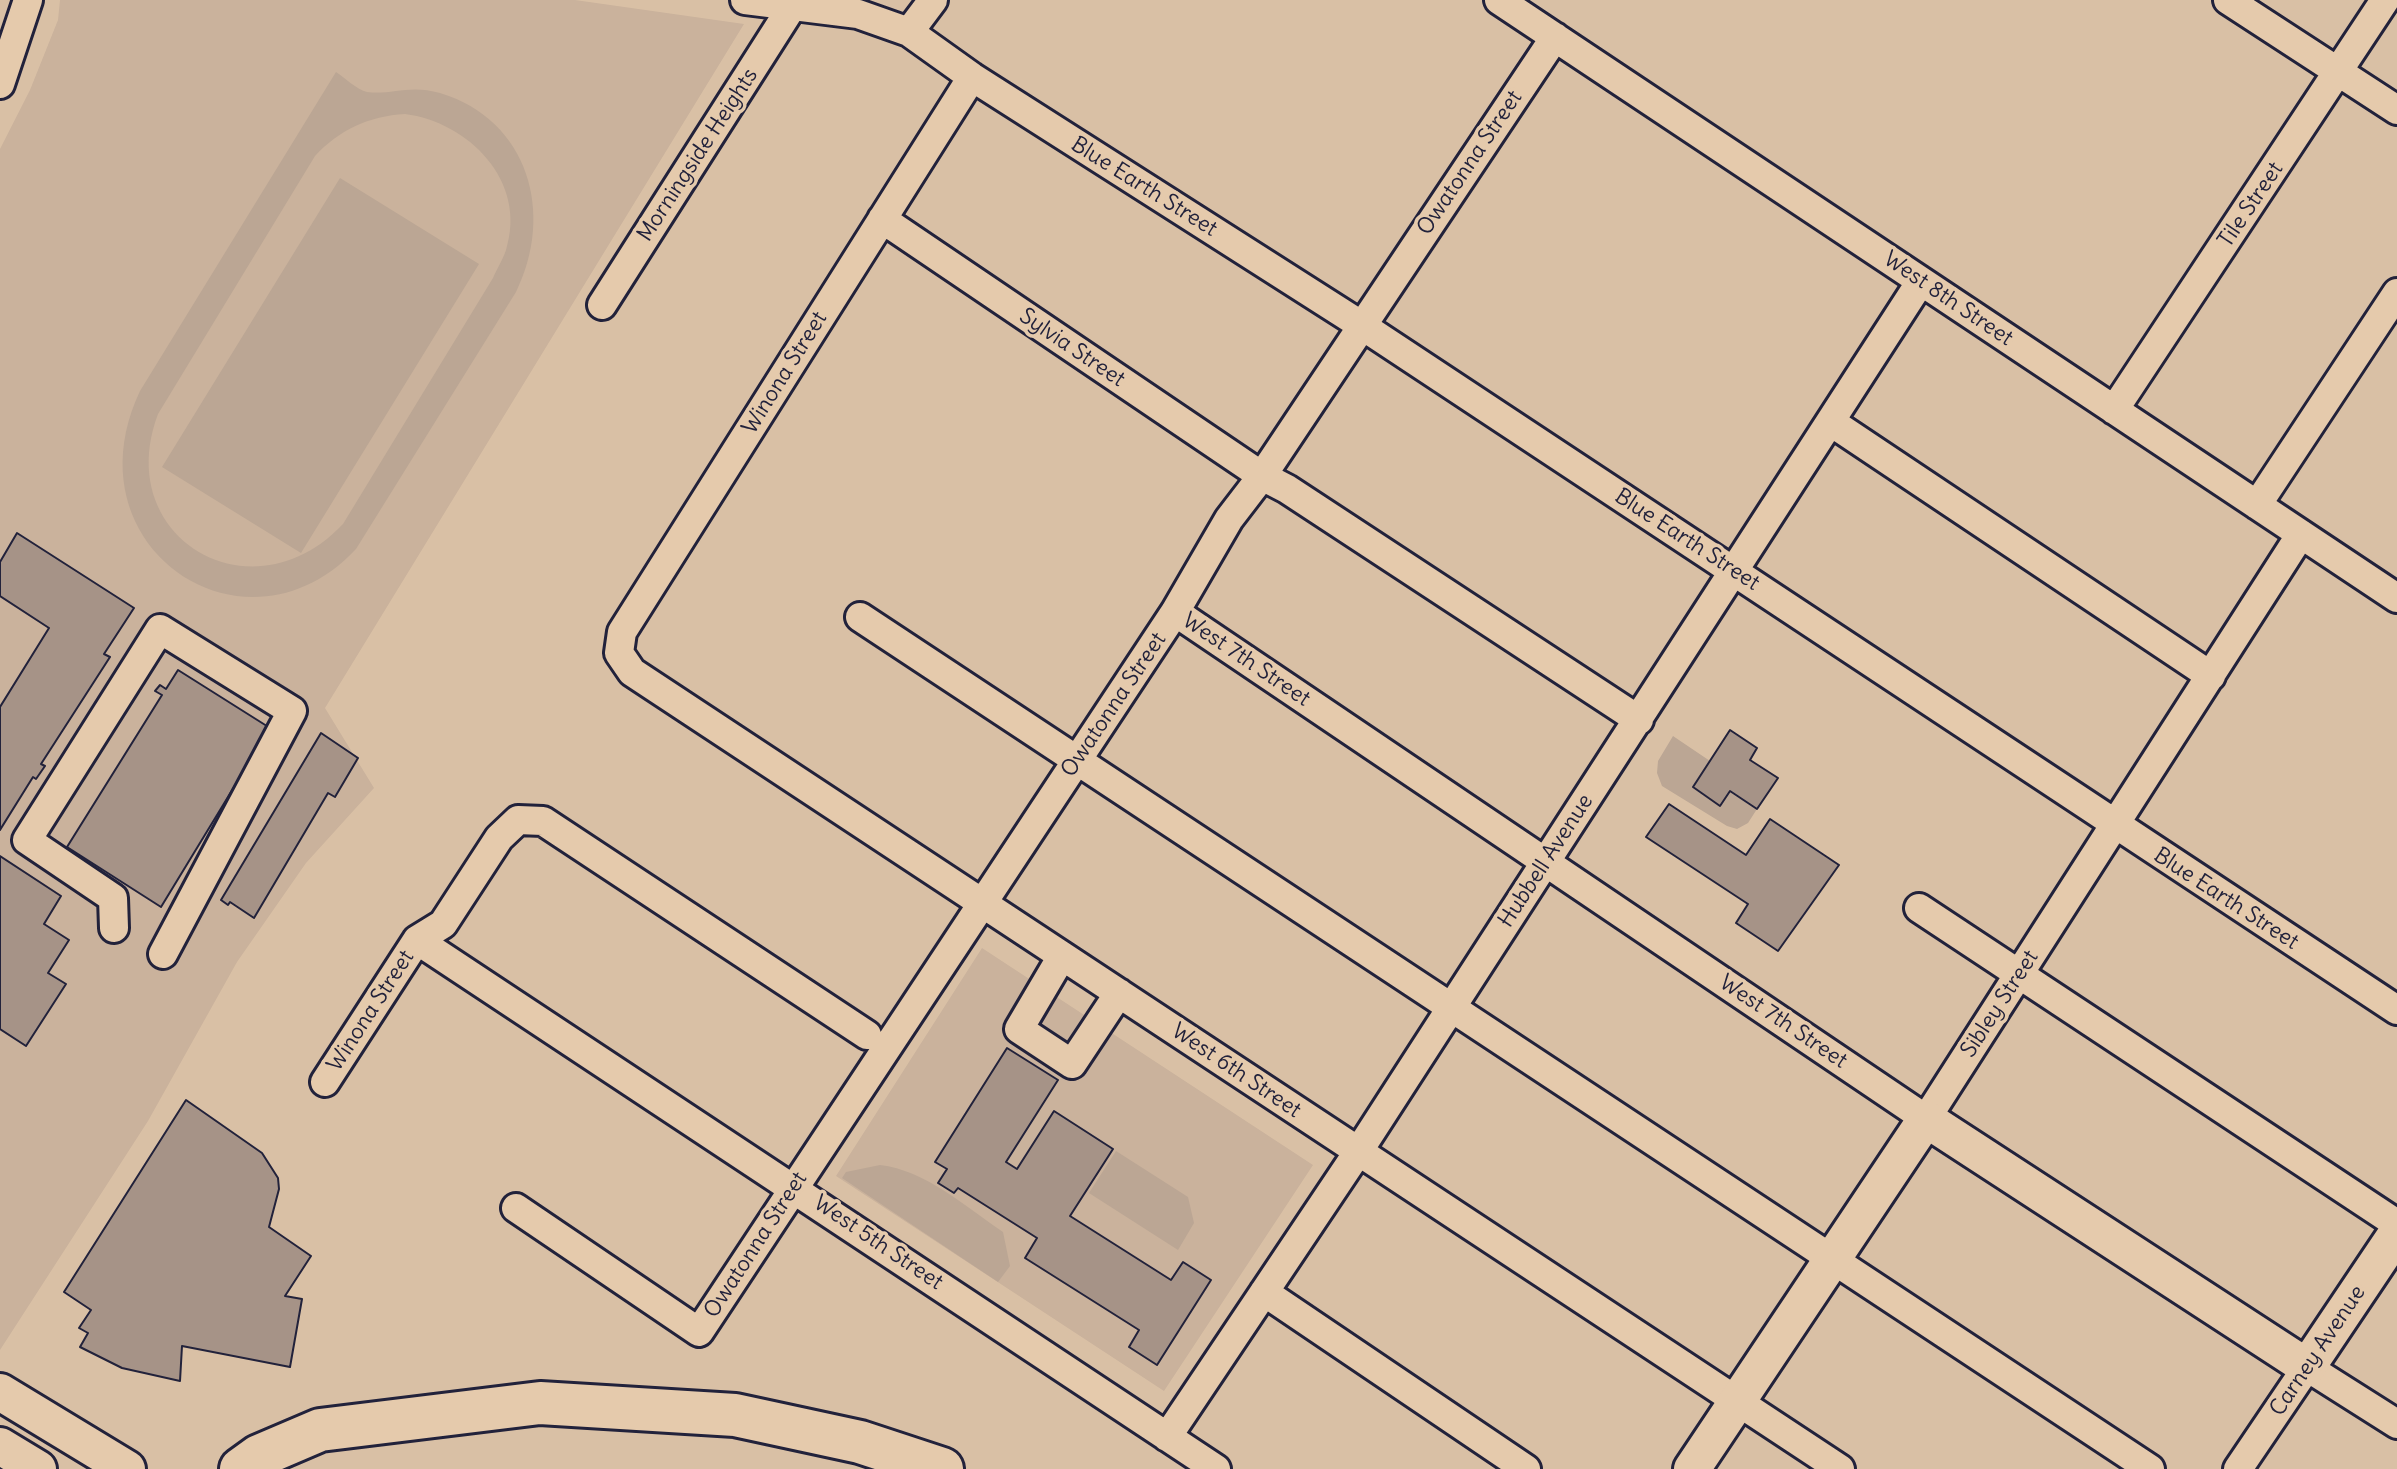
<!DOCTYPE html>
<html>
<head>
<meta charset="utf-8">
<style>
  body { margin:0 }
  canvas { display:block; background:#d9c0a5 }
</style>
</head>
<body>
<canvas width="2397" height="1469"></canvas>
<script>
const context = document.querySelector('canvas').getContext('2d');
context.lineJoin = 'round';
function paint(path, color) {
  context.fillStyle = color;
  context.fill(path, 'evenodd');
}
function strokePath(path, color, width, dash) {
  context.strokeStyle = color;
  context.lineWidth = width;
  context.lineCap = dash ? 'butt' : 'round';
  context.setLineDash(dash || []);
  context.stroke(path);
}
function drawText(font, color, halo, rows, align = 'center') {
  context.font = font + ' Delius,sans-serif';
  context.lineWidth = 7;
  context.setLineDash([]);
  context.textBaseline = 'middle';
  context.strokeStyle = halo;
  context.fillStyle = color;
  for (const [text, x, y, turn = 0] of rows) {
    context.save();
    context.translate(x, y);
    context.rotate((+turn || 0) * Math.PI / 180);
    context.textAlign = isNaN(turn) ? turn : align;
    if (halo) context.strokeText(text, 0, 0);
    context.fillText(text, 0, 0);
    context.restore();
  }
}
const built = new Path2D(`
  M60,0H575L744,24L325,708L374,788L306,863L237,962L148,1121L0,1350V149L30,90L58,20Z
  M982,948L1313,1165L1164,1391L836,1176Z`);
const green = new Path2D(`
  M336,72C344,77 357,90 367,92C392,95 410,84 440,93C529,120 555,214 516,292L356,549C245,668 66,547 140,391ZM405,114C468,122 528,181 506,250C503,259 497,269 493,278L343,524C252,621 111,538 158,414L315,156C339,130 369,116 405,114Z
  M340,178L479,264L301,553L162,467Z
  M1673,736L1710,761L1694,788L1720,806L1730,791L1757,809L1748,823L1737,829L1727,826L1662,786L1657,773L1658,761Z
  M1116,1151L1188,1197L1194,1223L1178,1250L1089,1193Z
  M880,1165C925,1170 966,1207 1003,1232L1010,1266L998,1282L842,1178L846,1172Z`);
const building = new Path2D(`
  M17,533L134,608L104,654L110,657L41,764L45,766L36,779L33,777L0,830V707L49,628L0,596V562Z
  M178,670L270,728L161,907L67,847L162,695L155,691L160,685L166,689Z
  M1730,730L1757,748L1750,760L1778,778L1757,809L1730,791L1720,806L1693,787Z
  M321,733L358,758L335,797L328,793L254,918L230,902L228,905L221,900Z
  M1669,804L1746,855L1770,819L1839,865L1778,951L1736,923L1748,904L1646,837Z
  M0,856L61,896L44,924L69,940L48,973L66,984L26,1046L0,1029Z
  M1007,1048L1058,1080L1006,1162L1017,1169L1054,1111L1113,1149L1070,1216L1171,1280L1183,1262L1211,1280L1157,1365L1129,1347L1139,1330L1025,1258L1037,1238L958,1188L954,1193L938,1183L947,1169L935,1162Z
  M186,1100L262,1153L278,1178L279,1189L269,1227L311,1256L285,1296L302,1299L290,1367L182,1346L180,1381L122,1368L80,1347L88,1333L79,1328L91,1310L64,1292Z`);
const minor = new Path2D(`
  M745,0L858,14L909,32L972,77L1361,325L2397,1010
  M1499,0L2397,598
  M2228,0L2397,110
  M909,32L933,0
  M972,77L622,632L619,653L632,672L1840,1469
  M0,84L28,0
  M882,219L1262,476L1287,489L1639,720
  M602,305L793,5
  M2114,410L2385,0
  M1831,422L2211,676
  M2257,505L2397,293
  M1175,612L1926,1119L2301,534
  M860,617L2150,1469
  M1919,908L2397,1224
  M114,928L113,898L27,840L160,629L292,711L163,954
  M417,940L1216,1469
  M1062,956L1019,1029L1072,1064L1119,993
  M325,1082L417,940L443,924L499,838L518,820L543,821L867,1035
  M516,1208L699,1332L1175,612L1229,519L1262,476L1555,37
  M1264,1292L1526,1469
  M1167,1437L1358,1152L1921,281
  M2238,1469L2307,1367L2397,1424`);
const major = new Path2D(`
  M0,1392L127,1469
  M0,1446L38,1469
  M1692,1469L1926,1119L2307,1367L2397,1233`);
const highway = new Path2D(`
  M241,1469L259,1456L320,1430L540,1403L735,1415L860,1442L942,1469`);
const streetNames = [
  ["Morningside Heights",698,155,-57],
  ["Owatonna Street",1470,163,-56],
  ["Blue Earth Street",1144,187,32],
  ["Tile Street",2251,205,-56],
  ["West 8th Street",1948,299,34],
  ["Sylvia Street",1072,348,34],
  ["Winona Street",785,373,-58],
  ["Blue Earth Street",1687,540,33],
  ["West 7th Street",1246,660,34],
  ["Owatonna Street",1114,705,-56],
  ["Hubbell Avenue",1546,861,-57],
  ["Blue Earth Street",2226,899,33],
  ["Sibley Street",2000,1004,-57],
  ["Winona Street",371,1011,-57],
  ["West 7th Street",1783,1022,34],
  ["West 6th Street",1236,1071,34],
  ["West 5th Street",878,1243,34],
  ["Owatonna Street",756,1245,-57],
  ["Carney Avenue",2318,1351,-56]
];
paint(built, '#cab29c');
paint(green, '#bba694');
paint(building, '#a69387');
strokePath(building, '#22223b', 2);
strokePath(minor, '#22223b', 34);
strokePath(major, '#22223b', 42);
strokePath(highway, '#22223b', 48);
strokePath(minor, '#e5caac', 28);
strokePath(major, '#e5caac', 36);
strokePath(highway, '#e5caac', 42);
drawText('22px', '#22223b', '#e5caac', streetNames);
</script>
</body>
</html>
